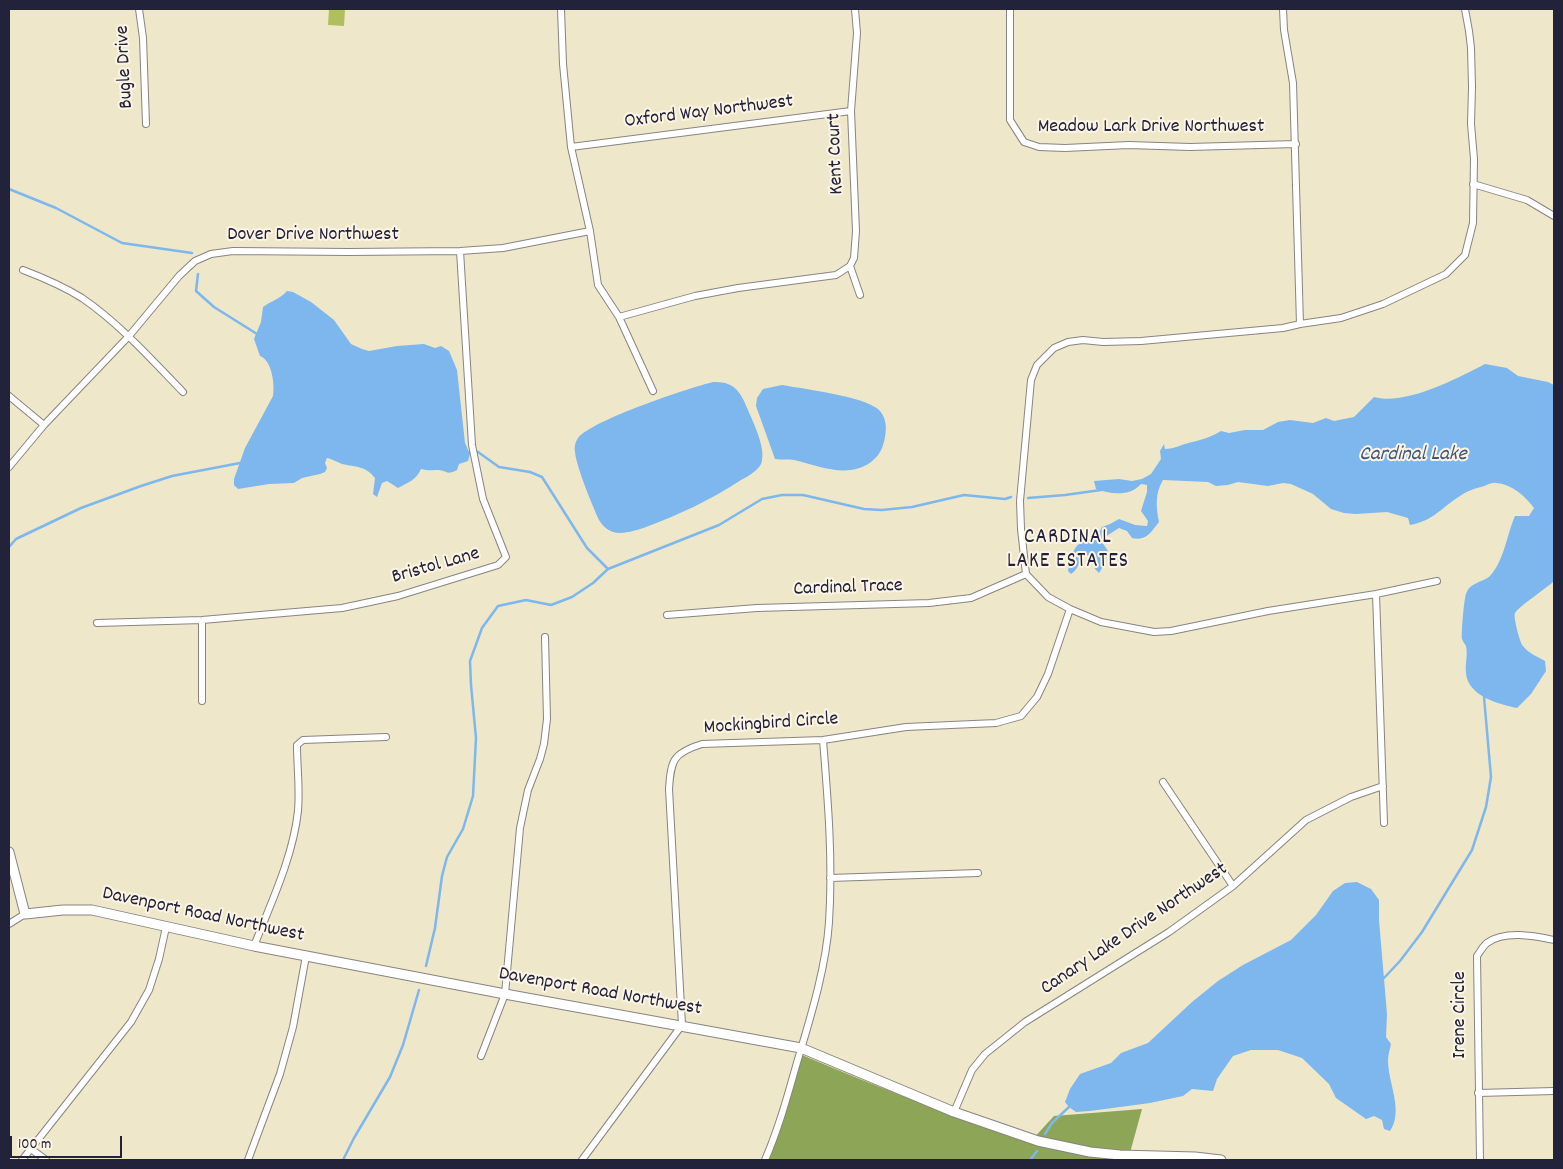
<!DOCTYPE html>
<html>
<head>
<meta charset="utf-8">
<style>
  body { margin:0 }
  #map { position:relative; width:1563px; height:1169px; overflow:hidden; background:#eee7ca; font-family:Dekko,sans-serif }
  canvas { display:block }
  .frame { position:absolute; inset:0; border:10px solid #22223b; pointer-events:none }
  .scale { position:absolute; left:10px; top:1136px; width:112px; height:22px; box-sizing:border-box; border:2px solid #22223b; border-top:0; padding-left:6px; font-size:15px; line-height:18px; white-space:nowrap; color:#22223b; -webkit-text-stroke:4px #fcf5e5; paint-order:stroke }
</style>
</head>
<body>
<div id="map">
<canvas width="1563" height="1169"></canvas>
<div class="frame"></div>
<div class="scale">100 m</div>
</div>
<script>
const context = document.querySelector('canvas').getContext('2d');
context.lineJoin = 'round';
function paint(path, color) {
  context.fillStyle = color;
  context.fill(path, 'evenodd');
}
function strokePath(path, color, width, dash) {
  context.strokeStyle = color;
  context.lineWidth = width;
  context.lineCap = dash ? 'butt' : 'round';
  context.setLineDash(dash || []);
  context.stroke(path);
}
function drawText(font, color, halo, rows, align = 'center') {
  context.font = font + ' Dekko,sans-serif';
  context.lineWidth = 4;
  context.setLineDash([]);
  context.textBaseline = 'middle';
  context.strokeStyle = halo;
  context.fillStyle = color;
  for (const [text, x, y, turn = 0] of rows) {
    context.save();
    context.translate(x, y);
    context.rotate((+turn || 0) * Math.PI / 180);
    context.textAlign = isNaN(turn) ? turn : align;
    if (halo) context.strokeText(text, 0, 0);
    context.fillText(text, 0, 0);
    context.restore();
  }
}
const green = new Path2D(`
  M329,9H345L344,26L328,25Z`);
const forest = new Path2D(`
  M802,1055C877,1087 953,1116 1030,1142L1054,1116L1142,1109L1128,1160H764Z`);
const water = new Path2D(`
  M287,291L293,292L311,302L334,320L351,344L362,349L369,351L397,346L424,344L435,348L441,346L449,351L457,370L465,443L470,454L468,461L459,464L457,470C446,476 447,470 437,470C431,470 428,471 421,469C416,480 409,482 398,488L387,481L382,483L377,497L373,494L375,478C366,466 356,467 342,464C337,462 332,459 327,458L325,463L327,468L325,472L320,474L302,478L294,483L269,484L238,489L234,485V479L245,448L273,396C275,385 272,360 260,356L254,339L261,322L263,307C271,301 280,299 287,291Z
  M1485,364L1507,368L1518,376L1548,382L1554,385V581C1547,588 1518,607 1515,613C1513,617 1520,643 1523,646C1528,653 1538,657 1545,661L1546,671L1531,694L1517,708C1498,704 1468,696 1466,673C1465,665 1468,654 1466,646C1465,644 1463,642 1462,639C1461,635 1464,599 1466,594C1470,582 1482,583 1490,576C1504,561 1507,534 1515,516H1529L1534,508C1525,496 1512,484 1496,483C1491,482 1486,486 1481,487C1473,489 1467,491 1460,496C1441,508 1433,521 1410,525L1408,518L1387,512L1356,514L1344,513L1331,509L1313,494L1291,484L1283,483L1268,486L1238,482L1228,485L1216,486L1208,482L1163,480C1155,493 1156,507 1159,522C1150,533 1147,541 1132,538L1127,531L1119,528L1108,535L1102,542L1108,551L1105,563L1099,573L1095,569C1095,560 1093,558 1085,554C1079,561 1079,569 1071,574L1068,571C1071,553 1075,539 1096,538L1102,527L1110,524L1119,519L1135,525L1147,526L1148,521L1141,511L1147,492V485L1141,484C1130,497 1110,494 1096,489L1094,481L1119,479L1132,481L1142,479L1151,474L1161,459L1160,451L1164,444L1165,449C1173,449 1178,446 1185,444C1199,440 1208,439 1221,431L1229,433L1245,430H1263L1278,422L1290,420L1313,423L1326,418L1334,421L1354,417L1374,397C1405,406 1458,378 1485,364Z
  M713,382C734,381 741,392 748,410C753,422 765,446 762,460C762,462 761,465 759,467C755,472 747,477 741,480C712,499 679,515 646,527C637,530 623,535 613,532C607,530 602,525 599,520C593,507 576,466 575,452C574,448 575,442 578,438C592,420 689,388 713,382Z
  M782,385C804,389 862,396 878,409C886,416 887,427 885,437C883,448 880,455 871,462C847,479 820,466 794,460C788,459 782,460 775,459L756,406L757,398L763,389Z
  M1357,882L1371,889L1379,900V920L1387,1014L1386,1037L1391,1044C1390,1049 1388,1055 1388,1060C1388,1084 1404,1110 1390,1131L1384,1129L1382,1120L1374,1116L1366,1119L1336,1098L1329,1084L1302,1058L1278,1050H1251L1233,1056L1217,1079L1213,1091L1192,1089L1183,1096L1150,1103L1090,1111L1076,1112L1069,1107L1065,1102L1070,1089L1080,1074L1111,1063L1121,1053L1148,1043L1192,1002L1218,981L1243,965L1291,940L1316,915L1333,891L1345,883Z`);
const stream = new Path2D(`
  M9,189L56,208L122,243L192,253
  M198,274L196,291L214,307L257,334
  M466,454L478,452L499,467L530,472L542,477L587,548L608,569
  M1028,498L1065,495L1101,490
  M9,547L16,539L81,508L141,486L172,476L240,463
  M426,966L435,928L442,876L447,857L463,829L473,796L476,738L471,685L470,661L482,628L498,606L526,600L551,605L572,597L593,583L608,569L719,525L762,499L782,495H803L864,509L882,510L912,507L964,495L1005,499L1011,497
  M1384,978L1400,961L1422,932L1472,850L1486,807L1491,777L1484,697
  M1045,1134L1052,1123L1069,1107
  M343,1160L354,1138L390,1077L403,1045L419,990
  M1030,1160L1037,1151`);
const street = new Path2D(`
  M139,9L143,38L146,124
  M561,9L563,64L571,147L590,231L598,285L619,317L653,391
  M855,9L857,33L851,111L856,231L854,258L850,266L860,295
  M1010,9V120L1024,142L1039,147L1065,148L1129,145L1190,147L1296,144
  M1283,9L1284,30L1293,83L1300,324
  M571,147L851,111
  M1473,184L1527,200L1554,216
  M23,270C44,278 63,286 82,298C120,324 151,359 183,392
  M619,317L695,296L738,288L836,275L850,266
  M9,396L44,425
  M9,467L44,425L129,336L179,276L195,261L211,254L233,251L349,252L460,251L503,248L590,231
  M1437,581L1376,594L1268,611L1171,631L1154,632L1101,622L1070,609L1048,597L1026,574L1021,529L1020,501L1031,380L1037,365L1054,348L1068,342L1083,340L1103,342L1141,341L1283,328L1300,324L1341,318L1383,304L1446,274L1465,255L1473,223L1474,159L1471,124L1472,87L1471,48L1469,31L1465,9
  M1376,594L1384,823
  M667,615L757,608L929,603L971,598L1026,574
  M202,620V701
  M97,623L202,620L342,608L398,596L498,565L506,557L483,499L472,445L460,251
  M1163,782L1233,886
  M830,878L978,873
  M9,924L25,914
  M254,946C271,903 293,857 298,811C300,789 297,767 297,745L303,740L386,737
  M481,1056L505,994L520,828L528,790L540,759L544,744L547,719L545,637
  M1478,1093L1554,1091
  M954,1112L972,1070L985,1054L1025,1022L1169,932L1233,886L1306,820L1351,797L1383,786
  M31,1149L46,1160
  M22,1160L131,1022L149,990L159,959L166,927
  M248,1160L280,1074L293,1027L306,956
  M582,1160L682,1025L669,789C671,760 673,753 702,744L823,740L906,727L996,723L1021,716L1037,697L1048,674L1070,609
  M765,1160C778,1130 787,1098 796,1066C809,1022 826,969 829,922C833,861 828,801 823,740
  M1480,1160L1477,956C1480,952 1483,946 1487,943C1505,930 1534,936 1554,940`);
const secondary = new Path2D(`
  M9,852L25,914L63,910H92L254,946L505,994L801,1048L954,1112L1038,1141L1090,1152L1120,1155L1195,1157L1221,1160`);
const streetNames = [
  ["Bugle Drive",126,67,-93],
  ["Oxford Way Northwest",709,113,-7],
  ["Meadow Lark Drive Northwest",1151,128],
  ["Kent Court",837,154,-92],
  ["Dover Drive Northwest",313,236],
  ["Bristol Lane",436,567,-16],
  ["Cardinal Trace",848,589,-2],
  ["Mockingbird Circle",771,725,-4],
  ["Davenport Road Northwest",203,916,12],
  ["Canary Lake Drive Northwest",1135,930,-34],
  ["Davenport Road Northwest",600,993,10],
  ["Irene Circle",1461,1015,-90]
];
const waterNames = [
  ["Cardinal Lake",1413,456]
];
const neighbourhoodNames = [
  ["CARDINAL",1068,539],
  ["LAKE ESTATES",1068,563]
];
paint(green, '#b0be60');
paint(forest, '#8ca556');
paint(water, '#7db7ee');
strokePath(stream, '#7db7ee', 2.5);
strokePath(street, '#888482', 8);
strokePath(secondary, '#888482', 11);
strokePath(street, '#fff', 6);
strokePath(secondary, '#fff', 9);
drawText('20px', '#22223b', '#fcf5e5', streetNames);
drawText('italic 21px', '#42567a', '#fcf5e5', waterNames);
context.letterSpacing = '1px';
drawText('21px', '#22223b', '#fcf5e5', neighbourhoodNames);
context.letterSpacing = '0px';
</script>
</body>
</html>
